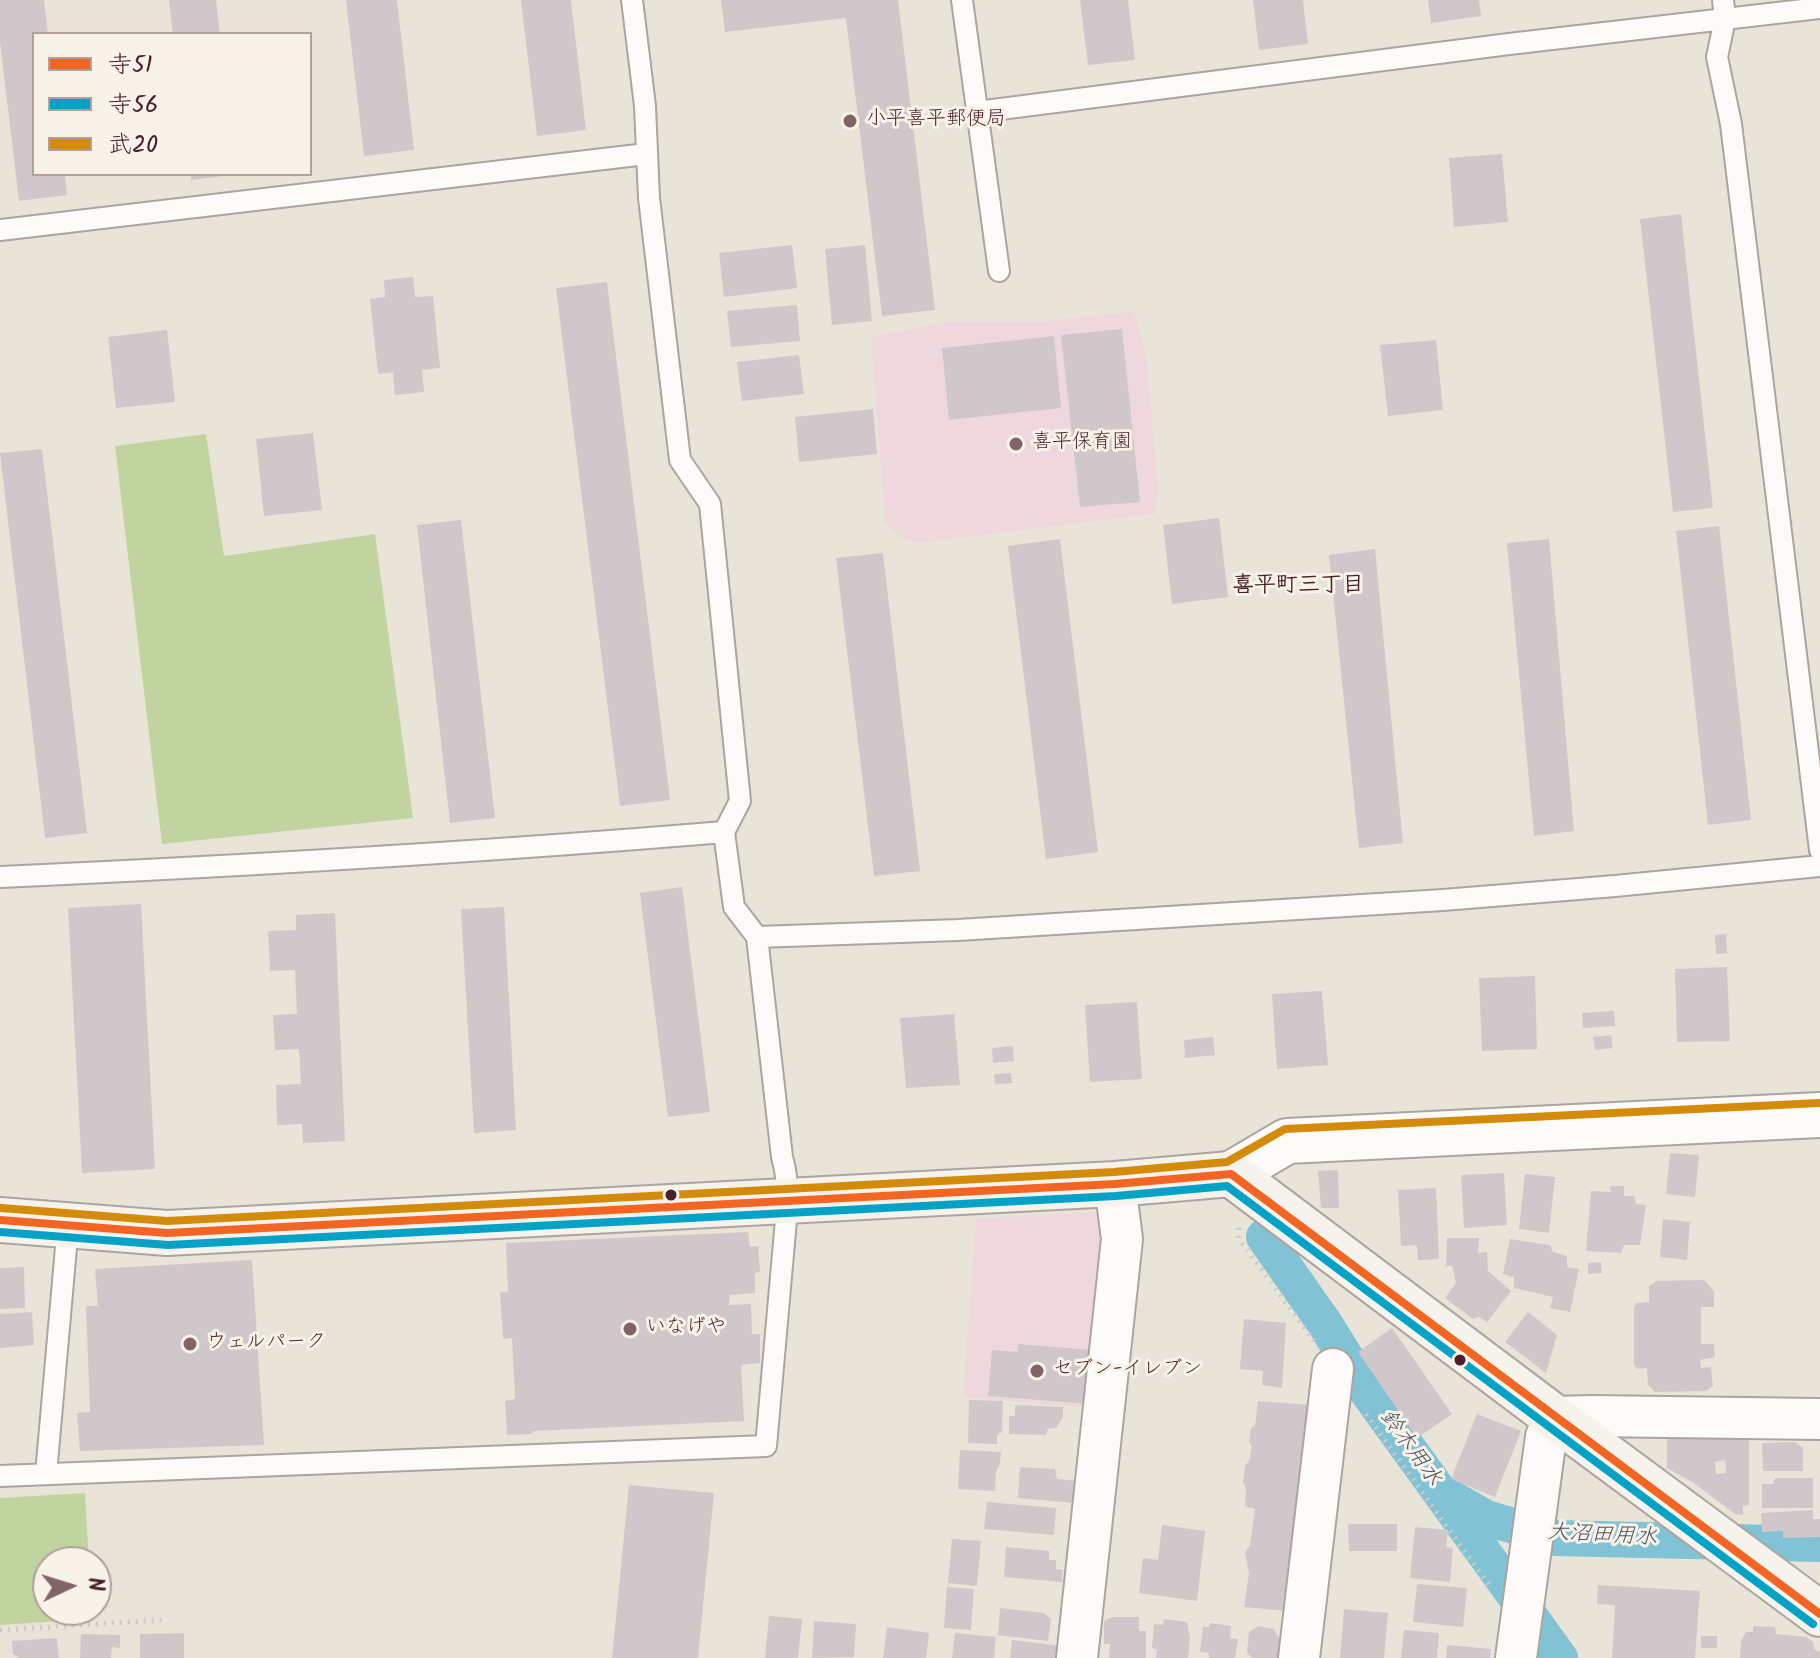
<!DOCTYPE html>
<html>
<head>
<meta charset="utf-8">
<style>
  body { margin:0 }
  #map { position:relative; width:1820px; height:1658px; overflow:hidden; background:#e9e4d8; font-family:Kalam,"Klee One",sans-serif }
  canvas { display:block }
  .legend { position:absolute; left:32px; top:32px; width:280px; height:144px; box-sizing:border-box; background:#f7f3e8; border:2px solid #b29e9c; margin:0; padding:10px 14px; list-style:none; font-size:24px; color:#4a1f2b }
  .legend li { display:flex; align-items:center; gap:16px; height:40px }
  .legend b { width:40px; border:2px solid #b29e9c }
  .north { position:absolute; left:32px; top:1546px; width:80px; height:80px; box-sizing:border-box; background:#f7f3e8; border:2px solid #b29e9c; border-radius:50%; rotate:86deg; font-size:22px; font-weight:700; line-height:32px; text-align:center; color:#4a1f2b }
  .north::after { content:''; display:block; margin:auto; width:28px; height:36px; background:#826468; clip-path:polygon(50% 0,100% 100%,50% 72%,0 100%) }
</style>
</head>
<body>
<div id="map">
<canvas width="1820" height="1658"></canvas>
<ul class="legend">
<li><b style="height:10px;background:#f26522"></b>寺51</li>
<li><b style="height:10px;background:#04a2c6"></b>寺56</li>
<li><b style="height:10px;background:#d48b09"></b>武20</li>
</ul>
<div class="north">N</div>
</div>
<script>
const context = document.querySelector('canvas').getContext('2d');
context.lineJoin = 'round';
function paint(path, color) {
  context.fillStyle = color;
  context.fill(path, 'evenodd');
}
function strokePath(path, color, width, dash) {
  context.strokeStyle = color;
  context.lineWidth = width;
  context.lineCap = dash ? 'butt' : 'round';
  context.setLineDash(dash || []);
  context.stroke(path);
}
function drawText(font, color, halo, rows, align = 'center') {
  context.font = font + ' Kalam,"Klee One",sans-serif';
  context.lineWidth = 6;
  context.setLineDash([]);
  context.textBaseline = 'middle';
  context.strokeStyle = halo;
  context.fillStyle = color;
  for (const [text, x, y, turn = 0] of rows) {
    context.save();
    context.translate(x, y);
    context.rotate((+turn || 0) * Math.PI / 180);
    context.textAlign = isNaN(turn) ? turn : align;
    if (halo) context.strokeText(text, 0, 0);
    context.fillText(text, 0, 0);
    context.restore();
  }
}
const built = new Path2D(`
  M1134,311L1147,361L1158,490L1155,514L918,543L898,536L885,521L871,337L950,321H1048Z
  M1108,1212L1091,1408L963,1397L976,1218Z`);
const green = new Path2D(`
  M206,434L224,556L375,534L413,818L162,844L115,446Z
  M85,1493L89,1562H48V1610H91L92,1619L0,1625V1498Z`);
const canal = new Path2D(`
  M1264,1237L1325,1324L1366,1390L1560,1658
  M1449,1497L1486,1518L1555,1538L1820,1544`);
const building = new Path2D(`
  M0,0H44L48,34H34V174H65L67,195L19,201L0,42Z
  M169,0H216L220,34H173Z
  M346,0H397L414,150L364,156Z
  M521,0H571L586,130L537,136Z
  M721,0H898L935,310L882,316L846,18L725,32Z
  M1080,0H1128L1135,60L1088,65Z
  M1253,0H1303L1308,44L1259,50Z
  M1428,0H1479L1481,16L1431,23Z
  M1502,154L1508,222L1454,227L1449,158Z
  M191,174H223L224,176L191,180Z
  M1681,214L1713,508L1673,512L1640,219Z
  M792,245L797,288L724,297L719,253Z
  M865,245L872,321L832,325L825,249Z
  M413,277L415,297L433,296L440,368L422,370L424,392L395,395L393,372L378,374L370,299L385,297L384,280Z
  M607,282L670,800L620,806L556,288Z
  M797,305L800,341L731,347L727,311Z
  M1122,329L1140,502L1080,507L1061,335Z
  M167,330L175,402L116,408L108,337Z
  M1054,336L1061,408L949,420L942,348Z
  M1436,340L1443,410L1388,416L1380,345Z
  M799,355L804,394L742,401L737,362Z
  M873,409L877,454L799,462L795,417Z
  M313,433L322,510L264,516L256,439Z
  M42,449L87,833L45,838L0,453Z
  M1219,518L1228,597L1172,604L1163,525Z
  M461,520L495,818L450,823L417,525Z
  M1719,526L1751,820L1708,825L1676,531Z
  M1060,539L1098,852L1046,859L1008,546Z
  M1549,539L1574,831L1534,836L1507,543Z
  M1375,549L1403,843L1359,848L1329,555Z
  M883,553L920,871L874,876L836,558Z
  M682,887L710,1112L668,1117L640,893Z
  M141,904L155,1169L82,1173L68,908Z
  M504,907L516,1130L474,1133L461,909Z
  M335,913L345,1141L303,1143L302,1124L277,1125L276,1085L301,1084L299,1049L275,1050L273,1015L297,1014L295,970L270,971L268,931L296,930V915Z
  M1726,934L1727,953L1716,954L1715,935Z
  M1727,967L1730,1041L1677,1042L1675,969Z
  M1535,976L1537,1049L1482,1051L1479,978Z
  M1322,991L1328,1065L1277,1069L1272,994Z
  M1137,1002L1142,1079L1090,1082L1085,1005Z
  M1614,1011L1615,1026L1583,1028L1582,1013Z
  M954,1014L960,1085L906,1088L900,1018Z
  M1611,1035L1613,1048L1595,1050L1593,1037Z
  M1213,1037L1215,1055L1185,1058L1184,1040Z
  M1013,1046L1014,1061L993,1063L992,1048Z
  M1011,1073L1012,1083L995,1084L994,1074Z
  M1670,1153L1699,1155L1695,1197L1666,1194Z
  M1338,1170L1339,1208H1321L1318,1171Z
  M1504,1173L1507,1225L1464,1228L1461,1175Z
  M1525,1174L1555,1177L1549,1233L1519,1229Z
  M1610,1186H1624V1196H1634L1636,1204L1646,1205L1640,1245H1624L1621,1253L1586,1251L1591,1191L1611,1192Z
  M1436,1188L1439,1259L1418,1260L1417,1245L1401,1246L1398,1190Z
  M1663,1219L1690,1222L1687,1260L1660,1257Z
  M748,1232L750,1247L758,1246L760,1272L755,1273V1293L730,1295L729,1305L751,1304L752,1334H760V1363L741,1365L744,1421L533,1431L532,1434L507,1435L505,1401L515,1399L512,1338L503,1339L500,1292H508L506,1243Z
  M1447,1238H1479L1478,1253L1487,1252L1488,1271L1511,1291L1487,1322L1479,1317L1473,1319L1445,1298L1456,1283L1452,1266H1446Z
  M1510,1239L1550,1245L1553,1252L1567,1256V1267L1579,1269L1570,1312L1550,1308L1553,1297L1514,1288V1277L1503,1274Z
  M252,1260L264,1445L80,1451L77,1413L90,1412L86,1306H98L95,1269Z
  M1601,1262L1602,1273L1588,1274V1263Z
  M24,1267L25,1308L0,1309V1268Z
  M1704,1280L1714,1291V1307H1701V1344H1714L1715,1357L1700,1360L1701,1368L1711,1367L1713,1386L1706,1391L1655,1392L1648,1385L1647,1368L1638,1369L1634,1365V1307L1637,1303L1649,1302V1286L1657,1281Z
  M32,1312L34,1345L0,1348V1314Z
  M1528,1312L1557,1335L1546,1373L1505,1342Z
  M1244,1319L1286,1323L1282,1388L1262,1385L1263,1371L1240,1369Z
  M1392,1328L1452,1414L1417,1438L1358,1352Z
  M1018,1344L1093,1350L1089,1404L988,1396L992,1350L1018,1352Z
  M969,1400L1003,1401L1002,1432L997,1435V1444L968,1443Z
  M1258,1401L1310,1405L1286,1611L1244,1607L1249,1573L1245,1553L1250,1545L1255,1509L1245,1506L1246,1488L1243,1482L1245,1466L1249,1461L1252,1447L1249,1442L1251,1428L1255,1425Z
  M1015,1405L1063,1407V1417L1056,1428L1048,1429L1046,1435L1009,1434V1416H1015Z
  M1477,1414L1521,1431L1495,1497L1451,1479Z
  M1667,1438L1749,1439V1505L1743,1506V1515L1735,1514L1694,1483L1667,1468ZM1725,1460L1726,1473L1716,1474L1715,1462Z
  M1795,1442L1803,1448V1471H1763L1762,1443Z
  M960,1450L1001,1452L1000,1464L996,1472L995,1491L958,1489Z
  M1020,1467L1055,1469L1057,1479L1082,1481L1074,1503L1018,1498Z
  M1775,1478H1813V1508H1762V1484H1773Z
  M629,1485L714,1493L698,1658H612Z
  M987,1502L1056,1508L1054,1535L984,1529Z
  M1813,1510V1519H1820V1537L1783,1538V1531L1762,1532L1761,1513Z
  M1348,1524H1397V1551H1349Z
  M1162,1525L1205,1531L1197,1601L1139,1593L1143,1558L1158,1560Z
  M1415,1527L1448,1530L1446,1547L1453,1548L1450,1582L1410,1578Z
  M952,1539L981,1541L977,1586L948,1583Z
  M1006,1547L1049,1551V1560H1056V1569L1063,1570L1062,1582L1004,1577Z
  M1417,1584L1467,1588L1463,1627L1413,1622Z
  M1598,1585L1700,1591L1695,1658H1612L1615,1605L1597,1604Z
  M947,1587L974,1589L971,1630L944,1628Z
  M1000,1608L1044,1613L1051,1619L1048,1641L998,1635Z
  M1344,1609L1388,1613L1384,1658H1340Z
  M769,1616L802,1619L798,1658H765Z
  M1112,1617H1139V1631H1146V1658H1109L1110,1644H1104V1621Z
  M1164,1619L1187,1622L1190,1637L1188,1658H1156L1157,1650L1152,1648L1154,1624L1163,1625Z
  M814,1621L856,1624L854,1657L812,1658Z
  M1210,1623L1231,1626L1230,1638L1238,1639L1235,1658H1209V1653L1200,1652L1203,1627H1209Z
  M1258,1626L1274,1629L1280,1640V1658H1252L1247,1652L1249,1632Z
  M1753,1626L1775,1627L1776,1634L1806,1637L1813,1642L1814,1649L1820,1652V1658H1740L1741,1641L1746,1632H1753Z
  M887,1627L929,1633L926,1658H883Z
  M1404,1630L1439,1633L1437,1658H1401Z
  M184,1633V1658H140V1634Z
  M955,1633L996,1637L994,1658H952Z
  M81,1634L120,1635V1648L112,1647L111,1658H80Z
  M1701,1636H1717V1648H1701Z
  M57,1638L59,1658H19L13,1654L12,1641Z
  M1012,1640L1061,1646L1060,1658H1010Z
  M1447,1645L1491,1649L1490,1658H1446Z`);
const path = new Path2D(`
  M1239,1228V1239L1314,1341
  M1366,1414L1489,1585
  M0,1630L162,1620`);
const service = new Path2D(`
  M962,0L999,271
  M1723,0L1725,19L1717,57L1731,124L1820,850
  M977,112L1509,44L1820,8
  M0,230L646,154
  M0,877C242,866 483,852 724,832
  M757,937L958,930L1443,900L1615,886L1820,866
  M46,1474L68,1225
  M0,1476L766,1446L786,1220C788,1199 788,1177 782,1157L757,937L734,907L724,832L740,801L710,504L680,460L649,198L645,106L632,0`);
const minor = new Path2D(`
  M1077,1658L1122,1239L1115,1184
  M1299,1658L1333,1369
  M1516,1658L1546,1437L1554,1417L1591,1416L1820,1419`);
const tertiary = new Path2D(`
  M1231,1174L1287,1141L1820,1115`);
const secondary = new Path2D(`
  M0,1220L167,1233L1115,1184L1231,1174L1554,1417L1820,1614`);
const bus1 = new Path2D(`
  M0,1220L167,1233L1115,1184L1231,1174L1820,1614`);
const bus2 = new Path2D(`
  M0,1232L168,1245L1116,1196L1227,1186L1813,1624`);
const bus3 = new Path2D(`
  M1,1208L167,1221L1114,1172L1227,1162L1285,1129L1819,1103`);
const markers = [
  [850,121,8,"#826468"],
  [1016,444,8,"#826468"],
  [671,1195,7,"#4a1f2b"],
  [630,1329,8,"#826468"],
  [190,1344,8,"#826468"],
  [1460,1360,7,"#4a1f2b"],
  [1037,1371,8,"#826468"]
];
const poiNames = [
  ["小平喜平郵便局",866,121],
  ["喜平保育園",1032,444],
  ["いなげや",646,1329],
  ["ウェルパーク",206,1344],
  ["セブン-イレブン",1053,1371]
];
const neighbourhoodNames = [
  ["喜平町三丁目",1298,587]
];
const waterNames = [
  ["鈴木用水",1409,1449,54],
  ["大沼田用水",1602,1537,3]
];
paint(built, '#eed8de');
paint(green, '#c1d49f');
strokePath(canal, '#81c2d4', 36);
paint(building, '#d0c7ca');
strokePath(service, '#aca49e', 24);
strokePath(minor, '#aca49e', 44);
strokePath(tertiary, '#aca49e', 48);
strokePath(secondary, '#aca49e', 48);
strokePath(path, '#cfcac8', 5, [2, 6]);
strokePath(service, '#fcfbf9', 20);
strokePath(minor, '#fcfbf9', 40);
strokePath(tertiary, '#fcfbf9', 44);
strokePath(secondary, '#f6f2ec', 44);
strokePath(bus1, '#f26522', 8);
strokePath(bus2, '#04a2c6', 8);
strokePath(bus3, '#d48b09', 8);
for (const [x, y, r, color] of markers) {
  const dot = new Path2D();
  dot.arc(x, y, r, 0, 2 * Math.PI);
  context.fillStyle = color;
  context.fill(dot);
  strokePath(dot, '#f7f3e8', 3);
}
drawText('20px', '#4a1f2b', '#f7f3e8', poiNames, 'left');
drawText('bold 22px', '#4a1f2b', '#f7f3e8', neighbourhoodNames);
drawText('italic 22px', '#4e5366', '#f7f3e8', waterNames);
</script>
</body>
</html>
